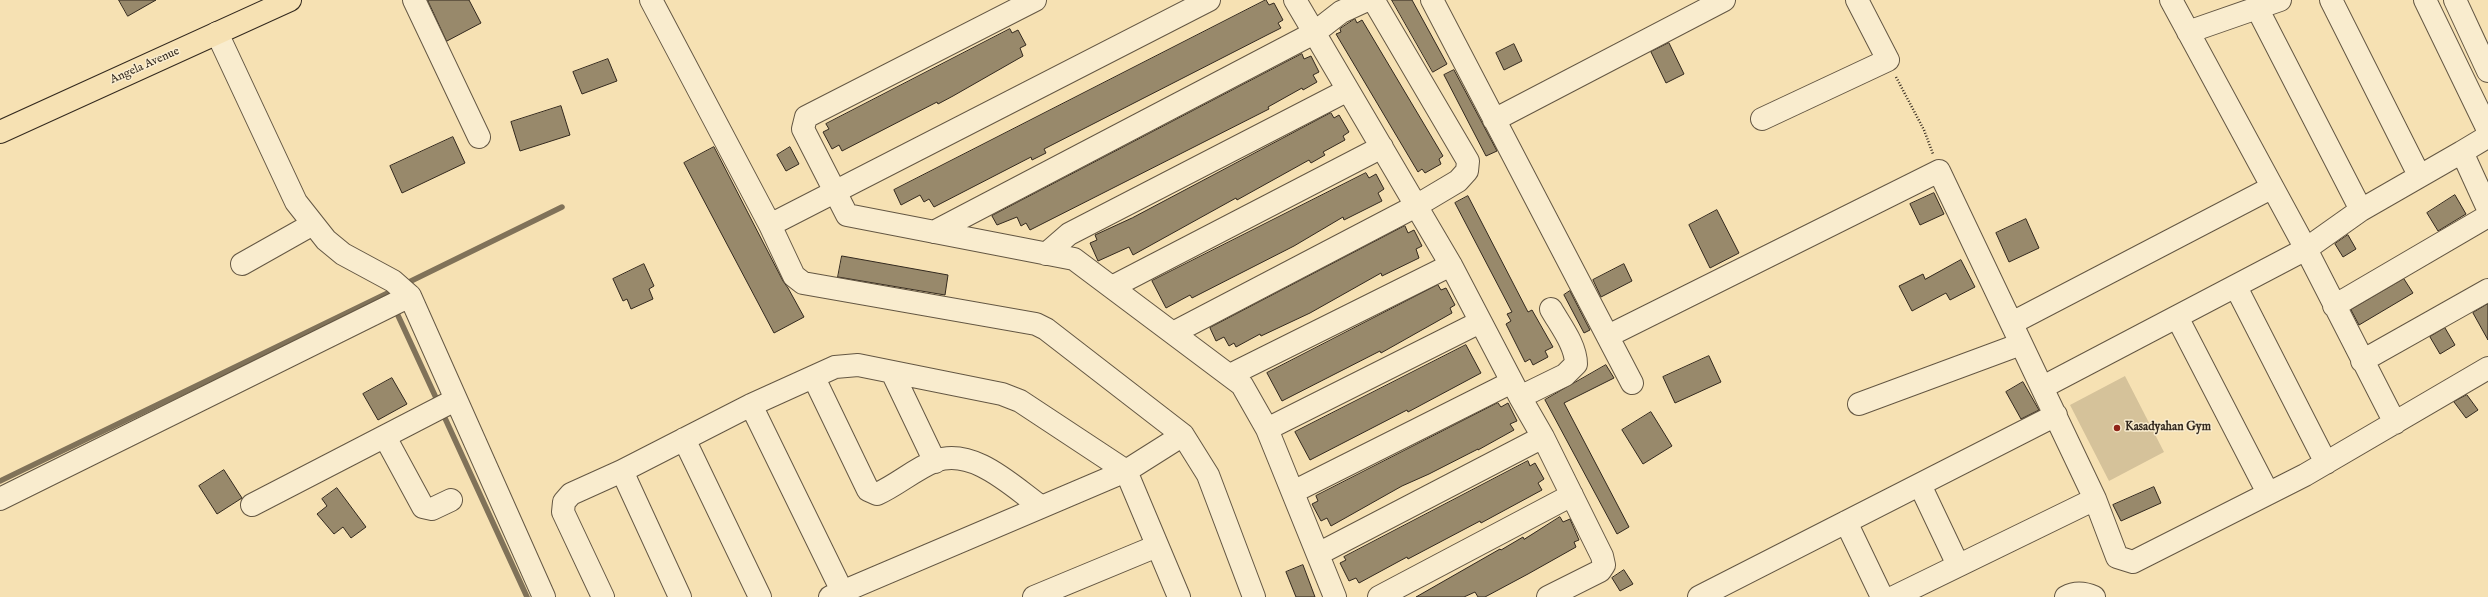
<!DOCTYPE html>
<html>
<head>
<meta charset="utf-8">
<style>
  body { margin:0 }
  canvas { display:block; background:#f6e1b3 }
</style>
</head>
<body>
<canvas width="2488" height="597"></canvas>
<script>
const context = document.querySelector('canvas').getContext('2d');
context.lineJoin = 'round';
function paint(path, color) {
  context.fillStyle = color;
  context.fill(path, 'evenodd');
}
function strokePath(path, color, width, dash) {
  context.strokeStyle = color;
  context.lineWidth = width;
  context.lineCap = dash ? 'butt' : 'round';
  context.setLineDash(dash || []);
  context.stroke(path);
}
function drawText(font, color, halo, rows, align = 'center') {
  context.font = font + ' "IM FELL English",serif';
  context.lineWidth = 3;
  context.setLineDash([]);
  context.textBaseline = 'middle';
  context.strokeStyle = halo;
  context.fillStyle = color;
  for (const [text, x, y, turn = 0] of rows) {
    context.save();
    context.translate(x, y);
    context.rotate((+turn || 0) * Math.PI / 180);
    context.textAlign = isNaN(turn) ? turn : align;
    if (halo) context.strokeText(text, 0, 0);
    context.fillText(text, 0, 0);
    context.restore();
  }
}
const green = new Path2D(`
  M2125,376L2164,452L2109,481L2070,405Z`);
const stream = new Path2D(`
  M409,282L562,207
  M395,309L437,400
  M444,416L527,597
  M0,481L394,290`);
const building = new Path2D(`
  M119,0H156L128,16Z
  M428,0H469L481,23L447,41Z
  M1266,0L1269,5L1274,3L1283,20L1278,23L1281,28L1269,34L1044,149L1046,153L1032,160L1031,157L934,207L929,199L924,202L920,195L901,205L894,190Z
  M1392,0H1412L1447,64L1433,72Z
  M1355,19L1357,23L1362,20L1443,156L1439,159L1441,164L1425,173L1422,169L1418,172L1336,34L1341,32L1340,29Z
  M1010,29L1012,33L1018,30L1026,45L1020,48L1023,56L953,96L938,104L937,102L842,151L839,145L832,149L823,132L829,129L826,124Z
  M1669,43L1684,74L1666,83L1651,52Z
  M1514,44L1522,61L1504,70L1496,53Z
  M1302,54L1304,59L1311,56L1319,72L1313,75L1317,82L1303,90L1302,88L1268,107L1269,109L1030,230L1026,223L1021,226L1017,217L997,225L992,216Z
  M608,59L617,81L582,94L573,72Z
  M1454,70L1497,151L1486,156L1444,75Z
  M561,106L570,135L520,151L511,122Z
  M1331,113L1334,118L1339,115L1349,132L1343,136L1345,140L1323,152L1325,155L1311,163L1309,160L1237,200L1236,198L1133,255L1129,247L1098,261L1090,243L1097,240L1095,235L1132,218Z
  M453,137L465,163L402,193L390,166Z
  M714,147L783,281L788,288L804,317L774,333L684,163Z
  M790,147L799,164L786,171L777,155Z
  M1366,173L1369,178L1376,174L1384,189L1378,193L1382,201L1344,220L1343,217L1294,246L1192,298L1190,295L1166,308L1152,281Z
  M1934,193L1944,214L1920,225L1910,204Z
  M2455,195L2466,214L2438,231L2427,213Z
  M1468,196L1528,312L1532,310L1553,347L1545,351L1548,357L1533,365L1530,359L1525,362L1506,324L1511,321L1507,314L1512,312L1455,203Z
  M1717,210L1739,253L1710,268L1689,225Z
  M2026,219L2039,248L2009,262L1996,233Z
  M1405,226L1408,233L1414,230L1422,246L1416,249L1419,258L1382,276L1381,273L1310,313L1261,336L1260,334L1236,347L1234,343L1229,346L1224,337L1216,341L1210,328Z
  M2348,235L2356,249L2343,257L2335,244Z
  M842,256L948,275L945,295L838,277Z
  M1961,260L1975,287L1950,300L1946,293L1912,311L1899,286L1923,274L1925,279Z
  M644,264L654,286L649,289L653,299L631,309L627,299L623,301L613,279Z
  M1624,264L1632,281L1601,297L1593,280Z
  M2404,279L2413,293L2359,325L2351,310Z
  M1438,285L1441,290L1446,288L1455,305L1450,308L1452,313L1381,353L1380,351L1282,401L1267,373Z
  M1570,291L1590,330L1584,333L1564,295Z
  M2488,304V340L2473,313Z
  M2445,328L2455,345L2440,354L2430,337Z
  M1466,345L1481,373L1408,412L1407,410L1310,460L1295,432Z
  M1709,356L1721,382L1675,403L1663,377Z
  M1606,365L1614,378L1564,403L1629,527L1617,534L1545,400Z
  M392,378L407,404L378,420L363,394Z
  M2023,382L2039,410L2021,419L2006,392Z
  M2467,395L2478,410L2466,418L2454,402Z
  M1498,403L1501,407L1508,403L1517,421L1510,424L1514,430L1478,450V449L1429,474L1402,486L1331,526L1327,518L1321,521L1312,504L1318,501L1316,496Z
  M1651,412L1672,446L1643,464L1622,430Z
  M1528,461L1530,466L1535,463L1544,479L1538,483L1542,490L1481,523L1480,521L1408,559L1407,557L1359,583L1356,578L1349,581L1340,563L1346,560L1344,557Z
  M224,470L242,498L217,514L199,486Z
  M2154,487L2161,503L2121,521L2113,505Z
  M337,488L366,527L351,538L343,527L334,534L317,514L327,506L322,499Z
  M1560,517L1563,522L1570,519L1579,540L1574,542L1576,547L1528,574L1485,597H1478L1475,592L1464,597H1416L1500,549L1501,550L1523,537L1524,539Z
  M1303,565L1315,597H1296L1286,572Z
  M1624,570L1633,584L1620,591L1612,578Z`);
const path = new Path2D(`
  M1896,77L1924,130L1933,154`);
const minor = new Path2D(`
  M414,0L479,137
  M651,0L770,225L794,276L803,283L1036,324L1046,329L1183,435L1208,475L1254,597
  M1035,0L806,117L803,129L847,215L1074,259L1242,385L1267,429L1335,597
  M1295,0L1451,265L1520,397L1543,437L1602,556L1604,565L1600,571L1548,597
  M1432,0L1632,383
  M2171,0L2306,249L2395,423
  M2331,0L2419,175
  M2425,0L2488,130L2487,137L2462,152
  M2455,0L2488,71
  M2257,8L2361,210
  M2188,32L2280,0
  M217,33L296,202L326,240L343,254L393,281L410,296L544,597
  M1762,119L1888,60L1857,0
  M1494,120L1724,0
  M770,225L1209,0
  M934,232L1314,33L1341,12L1367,0
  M1046,254L1069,234L1348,90
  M242,264L313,224
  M1112,287L1382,147
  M2236,287L2326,463
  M2334,306L2488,216
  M2177,317L2268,493
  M2012,323L2271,188
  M1173,333L1416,206L1458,181L1467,171L1468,161L1374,1L1371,0
  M1608,336L1939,171L2095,499L2117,557L2133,562L2305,475L2488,368
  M2362,361L2488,290
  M892,372L935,462
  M1230,375L1451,265
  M814,378L868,490L877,494C897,485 915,469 935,461C973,447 1012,486 1040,506
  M2043,387L2306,249L2361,210L2462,152L2488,209
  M1520,397L1565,375L1576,364C1576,345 1560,325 1551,309
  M1859,404L2021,344
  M751,405L842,591
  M1267,429L1480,322
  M385,437L423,507L432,509L451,500
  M684,439L760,597
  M622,471L680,597
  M1920,485L1958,565
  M1293,492L1512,382
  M0,499L410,296
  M252,505L455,400
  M1846,522L1882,597
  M1318,554L1543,437
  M603,597L563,512L564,502L571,494L622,471L751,405L835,367L858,365L1002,394L1020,401L1126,471L1179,597
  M830,597L1126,471L1183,435
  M1034,597L1157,546
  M1379,597L1572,495
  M1699,597L2056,415
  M1894,597L2095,499
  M2066,597C2075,592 2085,593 2094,597`);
const major = new Path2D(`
  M0,132L290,0`);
const markers = [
  [2117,428,4,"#8f2418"]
];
const streetNames = [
  ["Angela Avenue",145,66,-24]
];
const poiNames = [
  ["Kasadyahan Gym",2125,428]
];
paint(green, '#d5c29a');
strokePath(stream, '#807259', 5.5);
paint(building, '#98896b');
strokePath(building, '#33291e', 1);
strokePath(minor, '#645743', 24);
strokePath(major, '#33291e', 24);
strokePath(path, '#33291e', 2.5, [1, 2]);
strokePath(minor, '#f9ecce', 22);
strokePath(major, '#f6e1b3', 22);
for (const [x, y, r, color] of markers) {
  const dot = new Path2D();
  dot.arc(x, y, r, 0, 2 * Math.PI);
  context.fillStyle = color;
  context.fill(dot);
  strokePath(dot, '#f9ecce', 1.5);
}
drawText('12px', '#33291e', '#f9ecce', streetNames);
drawText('bold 12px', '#33291e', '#f9ecce', poiNames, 'left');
</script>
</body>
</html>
